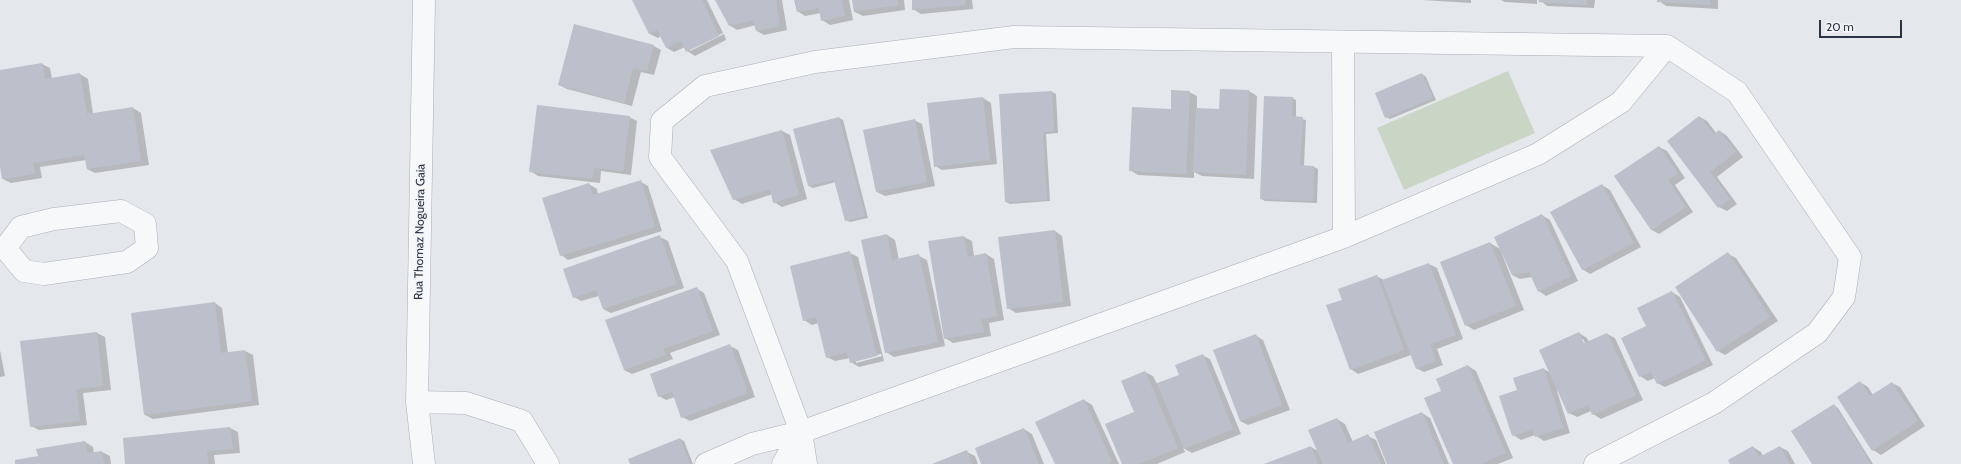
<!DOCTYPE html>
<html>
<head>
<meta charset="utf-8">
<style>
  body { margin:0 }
  #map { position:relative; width:1961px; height:464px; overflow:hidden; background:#e4e7ec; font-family:Cabin,sans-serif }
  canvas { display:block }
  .scale { position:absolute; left:1819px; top:20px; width:83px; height:18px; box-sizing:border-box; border:2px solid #2b3445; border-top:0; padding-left:5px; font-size:12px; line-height:14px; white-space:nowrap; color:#2b3445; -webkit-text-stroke:3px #f4f6f9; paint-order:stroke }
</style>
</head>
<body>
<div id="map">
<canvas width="1961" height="464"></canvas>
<div class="scale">20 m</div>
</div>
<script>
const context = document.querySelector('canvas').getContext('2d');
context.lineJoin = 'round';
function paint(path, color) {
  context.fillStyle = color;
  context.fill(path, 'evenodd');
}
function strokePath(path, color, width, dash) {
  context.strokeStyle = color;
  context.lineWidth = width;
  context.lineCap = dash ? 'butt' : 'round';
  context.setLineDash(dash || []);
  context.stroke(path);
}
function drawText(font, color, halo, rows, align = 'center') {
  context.font = font + ' Cabin,sans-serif';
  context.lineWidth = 3.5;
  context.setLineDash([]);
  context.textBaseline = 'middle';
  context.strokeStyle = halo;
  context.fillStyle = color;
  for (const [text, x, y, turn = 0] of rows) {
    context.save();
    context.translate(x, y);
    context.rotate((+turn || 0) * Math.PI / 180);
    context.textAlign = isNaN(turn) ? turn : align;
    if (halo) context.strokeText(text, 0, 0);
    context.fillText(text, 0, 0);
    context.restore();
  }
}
const green = new Path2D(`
  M1508,71L1535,133L1404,190L1377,128Z`);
const shadow = new Path2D(`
  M634,0H707L723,33L690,49V51L724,34L726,40L695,56L687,51L685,47L674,52L667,48L661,36L658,38L650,34Z
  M716,0H782L787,30L764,35L757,31L756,25L737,30L729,25Z
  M795,0H849L853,20L830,25L822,20L821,13L805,16L797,11Z
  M853,0H904L905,10L863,16L855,12Z
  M913,0H972L973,9L921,14L913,9Z
  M1422,0H1471V3Z
  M1501,0H1537V4L1505,2Z
  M1540,0H1595L1594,8L1547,6Z
  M1658,0H1718V9L1666,6Z
  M654,46L661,50L654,75L641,72L632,106L567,89L559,85Z
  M42,64L50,68L52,79L80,74L88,79L93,114L133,108L141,113L149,165L95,173L87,169L86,160L40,167L42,178L11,183L3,179L0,160V71Z
  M1422,74L1426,77L1436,100L1390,119L1386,117Z
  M1221,90L1249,91L1257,96L1254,179L1202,176L1194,172V178L1138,175L1130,170L1189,92L1197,96V109L1220,110Z
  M1052,92L1056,94L1058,133L1046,134L1050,201L1010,204L1006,202Z
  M983,98L991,103L997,164L942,170L935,166Z
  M1292,98L1296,100V118L1306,120L1304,166L1314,167L1318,169L1317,203L1265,201L1261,199Z
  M629,117L637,121L631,175L601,171L600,183L538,176L530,171Z
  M1700,117L1707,121L1717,134L1720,131L1727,136L1743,157L1717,177L1737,204L1727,211L1719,207L1668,141Z
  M839,118L843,120L868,218L850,222L846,220L836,182L813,188L809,186Z
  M914,120L922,124L935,186L885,196L877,192Z
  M782,131L790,135L807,199L782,207L774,202L773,194L742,204L734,199Z
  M1659,147L1667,151L1685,178L1675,185L1693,212L1659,234L1652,230L1615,176Z
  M641,182L648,186L662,231L568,260L561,255L589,184L597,189L598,194Z
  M1602,185L1610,190L1641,247L1590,274L1582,269Z
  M1542,215L1550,220L1578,281L1546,296L1539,291L1532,277L1520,279L1512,275Z
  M1055,231L1062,236L1071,306L1016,313L1008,308Z
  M887,235L895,240L899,260L919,256L927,260L945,346L894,357L886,352Z
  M660,237L668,241L684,288L611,313L603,309L599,296L581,301L574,297Z
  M964,237L972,241L974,256L986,254L994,259L1004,320L989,323L991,336L953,343L945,338Z
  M1490,243L1500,249L1524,310L1474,330L1466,325Z
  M850,253L858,257L884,361L859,367L851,362L850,358L835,361L827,357L819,323L812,325L804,320ZM881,354L882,356L856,363V360Z
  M1728,254L1736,258L1778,321L1725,355L1718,351Z
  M1429,264L1437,268L1463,339L1437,349L1443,365L1424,372L1416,368L1411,355L1358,374L1351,369L1343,300L1376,276L1384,280Z
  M696,288L704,293L720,335L670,353L673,359L632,374L624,370Z
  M1672,292L1680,297L1713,365L1665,387L1657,383L1655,378L1648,381L1640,376Z
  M215,303L222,308L228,353L245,351L253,355L259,405L153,419L145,415Z
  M97,333L105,337L111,390L83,393L87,425L39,430L31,426Z
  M1579,333L1587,338L1589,342L1607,334L1615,338L1643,400L1601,419L1593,414L1591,411L1577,417L1569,413L1558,390L1557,391L1570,433L1544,441L1535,435L1521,440L1513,435L1519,391L1544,369L1551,373ZM1581,339H1583L1587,347L1585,348Z
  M1255,335L1263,340L1290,410L1248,425L1240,421Z
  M730,346L738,350L755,397L690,421L682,417L675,397L666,400L659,396Z
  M0,350L5,376L0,377Z
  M1202,355L1210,359L1241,434L1192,453L1183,448L1185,452L1157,464H1123L1135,413L1122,381L1145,372L1153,376L1157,384L1180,375Z
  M1468,366L1476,371L1513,458L1498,464H1454L1442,391Z
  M1860,382L1868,387L1873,395L1892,383L1900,387L1925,426L1881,455L1873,450Z
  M1084,400L1092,405L1119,464H1056Z
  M1834,405L1838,408L1873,464H1813Z
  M1422,413L1430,418L1449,464H1388Z
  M1337,419L1345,424L1353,442L1368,436L1376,440L1386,464H1267L1311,447L1318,451Z
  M230,428L238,432L240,453L214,455L215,464H126Z
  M1024,429L1032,434L1044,464H983Z
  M680,439L684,441L693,464H631Z
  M85,442L93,447L94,453L102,452L110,456L111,464H16Z
  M1753,447L1761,452L1763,456L1780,447L1788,451L1795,464H1732Z
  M967,452L975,456L978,464H935Z`);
const building = new Path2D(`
  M632,0H702L719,36L686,52L681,41L666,48L657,30L649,34Z
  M715,0H776L780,26L756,31L753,20L729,26Z
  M794,0H842L845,16L821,21L819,8L797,12Z
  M852,0H897L898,5L854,12Z
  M912,0H965L966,5L912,10Z
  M1539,0H1587V5L1538,2Z
  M1657,0H1710V5L1657,2Z
  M574,24L654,45L647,71L633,68L624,103L558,85Z
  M42,63L45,79L80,73L87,114L133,107L141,161L87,169L84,155L33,163L35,174L2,179L0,166V70Z
  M1422,73L1433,98L1385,118L1375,93Z
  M1220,89L1249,90L1246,175L1193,172L1196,108L1219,109Z
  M1171,90L1190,91L1186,174L1129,171L1132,107L1171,109Z
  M1052,91L1054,131L1043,132L1047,200L1005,202L999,94Z
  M1264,96L1293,97L1292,116L1303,117L1300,165L1314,166L1313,201L1260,199Z
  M983,97L990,160L934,167L927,103Z
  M537,105L630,116L623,171L594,168L592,179L529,172Z
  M1699,116L1714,134L1719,130L1736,152L1710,172L1730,199L1718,208L1667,141Z
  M839,117L865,216L845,221L834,180L808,186L793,129Z
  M915,119L927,182L876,192L863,130Z
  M782,130L799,195L773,203L770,189L733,200L710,150Z
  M1659,146L1678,174L1668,180L1686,207L1651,230L1614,176Z
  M641,180L655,227L560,256L542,198L589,183L593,195Z
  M1602,184L1634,243L1582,270L1550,212Z
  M1542,214L1571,276L1538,292L1529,272L1512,275L1494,237Z
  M1055,230L1063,302L1007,309L998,237Z
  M887,234L892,260L919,254L938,342L885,353L861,240Z
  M660,235L677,284L603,309L596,290L573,298L563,269Z
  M964,236L968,257L986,253L997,316L981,319L984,332L944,339L928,241Z
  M1490,242L1516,306L1465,326L1440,262Z
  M850,251L877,356L850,363L847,352L826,358L816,317L803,321L790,266Z
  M1728,252L1770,317L1717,352L1675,287Z
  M1429,263L1456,335L1430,344L1436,361L1416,369L1382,280Z
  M1377,275L1404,350L1350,370L1326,305L1342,300L1338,289Z
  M697,287L713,331L663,349L666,355L624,370L605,320Z
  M1672,291L1706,360L1657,384L1651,372L1639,377L1621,338L1646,326L1637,308Z
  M215,302L221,353L245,350L252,401L144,415L131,313Z
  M97,332L103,386L76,389L80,421L30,427L20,341Z
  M1579,332L1584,343L1607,333L1636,395L1592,415L1588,405L1568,414L1539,350Z
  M1256,334L1282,405L1240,421L1213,350Z
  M730,344L748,393L681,418L672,392L658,397L650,374Z
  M1203,354L1233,429L1184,449L1157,383L1179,375L1175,365Z
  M1468,365L1506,453L1481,464H1453L1424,398L1441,391L1436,379Z
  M1544,368L1563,428L1535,437L1533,429L1512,436L1499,396L1517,390L1513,378Z
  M1145,371L1178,448L1139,464H1122L1105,424L1134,412L1121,381Z
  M1860,381L1870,396L1892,382L1918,421L1872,451L1837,397Z
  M1084,399L1112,462L1108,464H1055L1035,422Z
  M1834,404L1871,464H1812L1791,431Z
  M1422,412L1444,464H1387L1374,432Z
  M1337,418L1348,443L1368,434L1381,464H1323L1308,430Z
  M230,427L233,449L207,451L208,464H125L123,438Z
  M1024,428L1039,464H981L975,448Z
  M680,438L690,464H630L628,459Z
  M85,441L87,453L102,451L104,464H15V460L38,456L36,449Z
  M1311,446L1318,464H1264Z
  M1753,446L1759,457L1780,446L1790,464H1730L1728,460Z
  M967,450L972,464H932Z`);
const minor = new Path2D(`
  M424,0L417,402L424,464
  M1343,42L1344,237
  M0,248H5L24,271L44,274L127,262L147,248L145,224L121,211L54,219L21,227L5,248
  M417,402L466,403L522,421L548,464
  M706,464L752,444L801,432L1344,237L1538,154L1621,102L1667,46
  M783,464L801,432
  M806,464L801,432L737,261L660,157L662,121L705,86L815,62L1014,37L1667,46L1737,92L1850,257L1844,297L1817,333L1714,403L1595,464`);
const streetNames = [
  ["Rua Thomaz Nogueira Gaia",420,232,-89]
];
paint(green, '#c9d6c5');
paint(shadow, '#0003');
paint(building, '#bbc0ca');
strokePath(minor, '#a9aeb7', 23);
strokePath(minor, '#f7f8fa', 22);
drawText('12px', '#2b3445', '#f4f6f9', streetNames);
</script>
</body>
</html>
